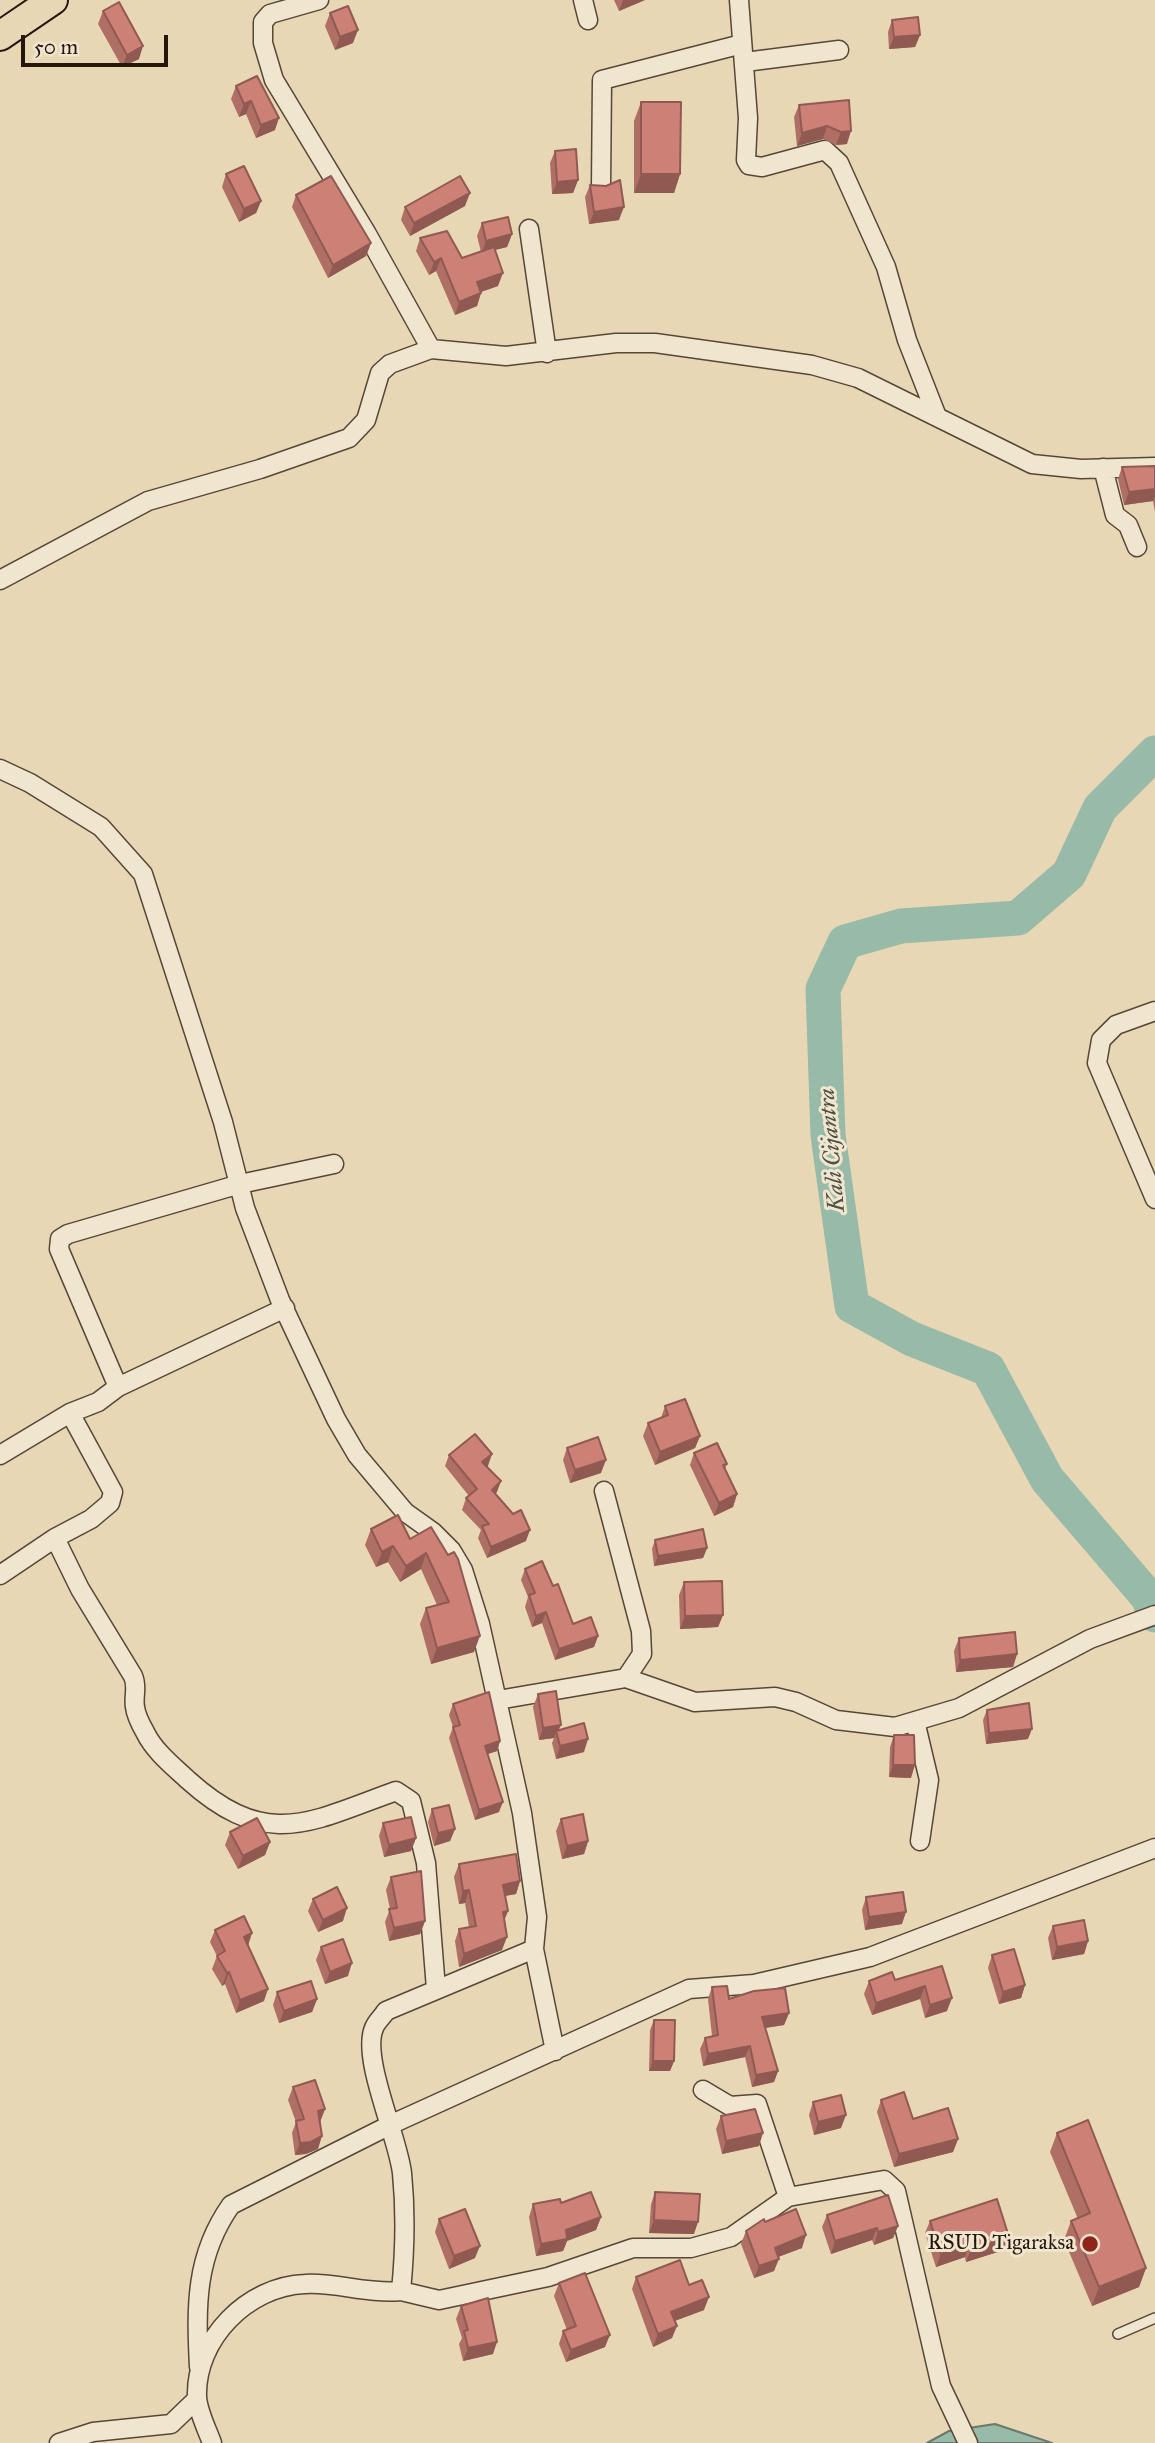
<!DOCTYPE html>
<html>
<head>
<meta charset="utf-8">
<style>
  body { margin:0 }
  #map { position:relative; width:1155px; height:2443px; overflow:hidden; background:#e8d7b4; font-family:"IM FELL Great Primer",serif }
  canvas { display:block }
  .scale { position:absolute; left:21px; top:35px; width:147px; height:32px; box-sizing:border-box; border:4px solid #25170e; border-top:0; padding-left:9px; font-size:21px; line-height:24px; white-space:nowrap; color:#25170e; -webkit-text-stroke:5px #f0e5ce; paint-order:stroke }
</style>
</head>
<body>
<div id="map">
<canvas width="1155" height="2443"></canvas>
<div class="scale">50 m</div>
</div>
<script>
const context = document.querySelector('canvas').getContext('2d');
context.lineJoin = 'round';
function paint(path, color) {
  context.fillStyle = color;
  context.fill(path, 'evenodd');
}
function strokePath(path, color, width, dash) {
  context.strokeStyle = color;
  context.lineWidth = width;
  context.lineCap = dash ? 'butt' : 'round';
  context.setLineDash(dash || []);
  context.stroke(path);
}
function drawText(font, color, halo, rows, align = 'center') {
  context.font = font + ' "IM FELL Great Primer",serif';
  context.lineWidth = 6;
  context.setLineDash([]);
  context.textBaseline = 'middle';
  context.strokeStyle = halo;
  context.fillStyle = color;
  for (const [text, x, y, turn = 0] of rows) {
    context.save();
    context.translate(x, y);
    context.rotate((+turn || 0) * Math.PI / 180);
    context.textAlign = isNaN(turn) ? turn : align;
    if (halo) context.strokeText(text, 0, 0);
    context.fillText(text, 0, 0);
    context.restore();
  }
}
const water = new Path2D(`
  M995,2424L1052,2443H927L949,2431Z`);
const river = new Path2D(`
  M1155,753L1100,808L1069,874L1018,918L901,926L845,942L823,989L828,1135L852,1306L912,1339L988,1369L1047,1479L1148,1597L1155,1615`);
const lane = new Path2D(`
  M1118,2334L1155,2318`);
const street = new Path2D(`
  M319,0L270,14L263,22V43L274,80L367,234L431,349L506,356L616,343H655L812,365L858,378L1032,464L1081,469L1155,467
  M583,0L588,20
  M739,0L748,118L746,160L749,165L762,167L825,150L839,163L886,267L907,340L936,414
  M745,62L839,50
  M601,187L602,80L742,44
  M529,229L547,353
  M1103,468L1115,515L1128,525L1137,547
  M0,580L148,501L260,469L349,438L366,420L380,373L390,364L431,349
  M0,769L30,783L101,827L143,874L223,1122L245,1208L280,1300L336,1419L357,1455L405,1512L433,1532L451,1550L463,1570L480,1624L522,1813L537,1917L534,1949L386,2011C383,2016 376,2022 374,2028C361,2058 398,2137 402,2173C406,2213 405,2251 401,2291C366,2294 337,2282 305,2284C248,2286 195,2339 197,2397C198,2412 207,2429 212,2443
  M1155,1011L1116,1025L1101,1040L1097,1063L1155,1199
  M118,1387L285,1308
  M0,1455L70,1413L98,1402L118,1387L59,1249L60,1239L68,1234L240,1184L334,1164
  M604,1491L641,1631L642,1654L626,1678
  M55,1538L80,1589L133,1676C138,1687 133,1696 135,1707C136,1716 141,1725 145,1732C154,1751 173,1766 188,1780C267,1851 310,1822 396,1791L411,1801L426,1863L436,1989
  M0,1575L55,1538L91,1519L110,1503L113,1492L70,1413
  M498,1700L626,1678L695,1702L775,1697L796,1702L836,1720L895,1727L959,1708L1090,1639L1155,1615
  M915,1721L929,1780L920,1841
  M534,1949L555,2051
  M703,2090L730,2106L757,2104L788,2197
  M401,2291L439,2300L548,2277L633,2248H691L731,2237L788,2197L884,2180L896,2191L941,2386L968,2443
  M199,2367C196,2306 195,2256 231,2205L392,2124L689,1989L754,1984L870,1957L1155,1848
  M59,2443L93,2432L171,2424L197,2399`);
const primary = new Path2D(`
  M0,36L53,0`);
const wall = new Path2D(`
  M614,0H645L619,11Z
  M103,11L139,59L122,67L98,24Z
  M330,13L353,43L335,50L325,26Z
  M892,20L920,35L915,47L889,49L888,32Z
  M257,76L275,130L256,138L246,114L239,117L231,99L236,86Z
  M849,100L847,144L836,145L823,139L797,146L794,117L799,105Z
  M641,102L680,174L674,193H634V121Z
  M555,151L578,180L573,193L552,194L550,163Z
  M226,174L261,201L256,213L239,222L222,187Z
  M590,185L619,220L589,224L585,197Z
  M296,195L371,243L366,256L328,278L292,207Z
  M465,206L410,236L401,220L405,207Z
  M482,223L512,234L507,247L495,250L498,286L481,292L477,306L455,315L436,271L429,275L416,251L420,238L462,258L481,252L477,236Z
  M1155,466V512L1153,501L1124,505L1118,479L1122,467Z
  M665,1406L700,1436L695,1448L655,1465L643,1436L648,1423L661,1418Z
  M567,1448L601,1473L570,1483L563,1460Z
  M694,1453L727,1464L725,1469L737,1494L733,1507L714,1516L690,1465Z
  M449,1455L488,1466L487,1467L501,1481L495,1494L526,1541L487,1558L478,1538L481,1530L462,1510L466,1498L469,1496L445,1466Z
  M431,1527L474,1652L431,1664L420,1624L426,1608L437,1605L421,1569L400,1582L388,1562L376,1567L365,1545L371,1529L410,1539Z
  M655,1540L707,1548L703,1558L654,1566L652,1549Z
  M525,1569L553,1586L573,1624L598,1636L594,1647L555,1660L542,1623L532,1627L525,1607L528,1597L521,1580Z
  M684,1582L723,1615L718,1627L680,1629L679,1595Z
  M959,1638L1017,1654L1013,1667L956,1672L954,1651Z
  M538,1694L559,1730L584,1752L556,1759L552,1743L554,1738L539,1740L533,1707Z
  M453,1704L500,1741L497,1751L488,1754L499,1812L475,1820L449,1738L453,1727L449,1715Z
  M987,1710L1028,1739L986,1744L983,1720Z
  M894,1735L911,1778L889,1777L890,1747Z
  M432,1809L455,1829L450,1841L434,1846L428,1822Z
  M561,1819L588,1841L584,1854L562,1859L556,1831Z
  M383,1823L416,1838L411,1851L384,1857L379,1836Z
  M230,1832L270,1842L265,1855L238,1869L225,1845Z
  M459,1864L520,1881L516,1894L505,1896L502,1950L459,1967L455,1941L459,1929L469,1927L465,1903L459,1904L454,1877Z
  M391,1877L425,1921L420,1934L389,1941L385,1922L390,1909L386,1890Z
  M866,1897L902,1924L865,1930L862,1910Z
  M313,1899L343,1921L318,1932L308,1911Z
  M1053,1926L1088,1941L1084,1954L1052,1960L1048,1938Z
  M215,1930L264,2001L236,2013L225,1984L222,1986L212,1969L217,1956L210,1942Z
  M321,1947L348,1976L325,1984L316,1960Z
  M992,1955L1025,1985L1021,1998L999,2004L988,1968Z
  M942,1966L947,2011L925,2018L920,1999L872,2015L864,1994L869,1981L895,1980Z
  M712,1987L729,1999L789,2013L784,2025L765,2028L778,2071L774,2082L752,2087L745,2057L703,2066L700,2049L705,2038L712,2036L708,1999Z
  M277,1992L317,1999L312,2012L279,2023L273,2005Z
  M654,2020L674,2061L670,2071H649L650,2030Z
  M293,2087L325,2109L320,2122L318,2149L306,2154L295,2155L292,2133L296,2122L288,2100Z
  M881,2100L913,2119L958,2139L953,2152L894,2167L877,2112Z
  M813,2102L841,2128L814,2135L809,2115Z
  M721,2116L759,2146L722,2154L716,2129Z
  M1057,2133L1146,2268L1139,2287L1092,2306L1064,2240L1071,2221L1078,2219L1050,2152Z
  M655,2192L694,2234L649,2233L651,2204Z
  M561,2203L601,2217L596,2230L567,2241L563,2251L536,2256L529,2217L533,2204Z
  M827,2215L898,2226L893,2238L874,2245L872,2240L831,2254L822,2227Z
  M439,2219L475,2258L449,2269L435,2232Z
  M930,2221L1009,2237L1004,2250L966,2262L965,2257L936,2267L925,2233Z
  M765,2222L802,2248L778,2257L774,2271L754,2278L741,2244L746,2231Z
  M636,2277L689,2285L704,2310L675,2321L672,2338L653,2347L632,2289Z
  M559,2283L605,2347L566,2362L559,2344L563,2331L567,2330L554,2296Z
  M461,2306L493,2354L463,2361L459,2344L462,2338L456,2319Z`);
const shadedWall = new Path2D(`
  M623,0H645L619,11Z
  M358,30L353,43L335,50L340,37Z
  M920,35L915,47L889,49L894,37Z
  M143,46L139,59L122,67L127,55Z
  M251,101L246,114L239,117L244,104Z
  M279,118L275,130L256,138L261,125Z
  M827,126L823,139L797,146L802,133Z
  M851,131L847,144L836,145L841,132Z
  M641,174H680L674,193H634Z
  M578,180L573,193L552,194L557,182Z
  M470,193L465,206L410,236L414,223Z
  M261,201L256,213L239,222L244,209Z
  M624,207L619,220L589,224L594,212Z
  M512,234L507,247L482,253L486,241Z
  M371,243L366,256L328,278L333,265Z
  M441,258L436,271L429,275L434,262Z
  M503,273L498,286L472,295L477,282Z
  M481,293L477,306L455,315L459,302Z
  M1155,489V496L1153,501L1124,505L1129,492Z
  M700,1436L695,1448L655,1465L660,1452Z
  M492,1454L488,1466L478,1473L482,1462Z
  M606,1460L601,1473L570,1483L575,1470Z
  M501,1481L497,1492L488,1502L492,1490Z
  M737,1494L733,1507L714,1516L719,1503Z
  M530,1530L526,1541L487,1558L491,1547Z
  M393,1546L388,1562L376,1567L382,1552Z
  M707,1548L703,1558L654,1566L658,1556Z
  M426,1553L421,1569L400,1582L406,1566Z
  M546,1612L542,1623L532,1627L536,1616Z
  M723,1615L718,1627L680,1629L685,1616Z
  M480,1636L474,1652L431,1664L437,1648Z
  M598,1636L594,1647L555,1660L559,1649Z
  M1017,1654L1013,1667L956,1672L960,1660Z
  M561,1725L557,1734L556,1731L554,1738L539,1740L543,1728Z
  M1032,1729L1028,1739L986,1744L989,1733Z
  M588,1739L584,1752L556,1759L560,1746Z
  M500,1741L497,1751L481,1756L485,1746Z
  M893,1765H915L911,1778L889,1777Z
  M503,1802L499,1812L475,1820L479,1810Z
  M455,1829L450,1841L434,1846L438,1833Z
  M416,1838L411,1851L384,1857L389,1845Z
  M588,1841L584,1854L562,1859L567,1846Z
  M270,1842L265,1855L238,1869L243,1856Z
  M520,1881L516,1894L498,1897L503,1885Z
  M469,1890L465,1903L459,1904L463,1891Z
  M347,1908L343,1921L318,1932L323,1920Z
  M508,1911L503,1924V1912Z
  M906,1912L902,1924L865,1930L869,1917Z
  M425,1921L420,1934L389,1941L394,1928Z
  M252,1933L248,1946L244,1937Z
  M507,1937L502,1950L459,1967L464,1954Z
  M1088,1941L1084,1954L1052,1960L1057,1947Z
  M352,1963L348,1976L325,1984L330,1972Z
  M229,1972L225,1984L222,1986L227,1973Z
  M1025,1985L1021,1998L999,2004L1003,1992Z
  M925,1986L920,1999L872,2015L876,2003Z
  M268,1989L264,2001L236,2013L240,2000Z
  M952,1998L947,2011L925,2018L930,2005Z
  M317,1999L312,2012L279,2023L284,2011Z
  M789,2013L784,2025L758,2029L762,2017Z
  M750,2046L745,2057L703,2066L708,2054Z
  M653,2061H674L670,2071H649Z
  M778,2071L774,2082L752,2087L756,2075Z
  M325,2109L320,2122L313,2124L318,2111Z
  M846,2115L841,2128L814,2135L818,2122Z
  M763,2133L759,2146L722,2154L726,2141Z
  M322,2136L318,2149L306,2154L295,2155L300,2143Z
  M958,2139L953,2152L894,2167L899,2154Z
  M601,2217L596,2230L567,2241L563,2251L536,2256L541,2244L566,2230Z
  M654,2220L698,2222L694,2234L649,2233Z
  M898,2226L893,2238L874,2245L878,2232Z
  M877,2228L872,2240L831,2254L835,2241Z
  M806,2235L802,2248L770,2260L775,2248Z
  M1009,2237L1004,2250L966,2262L971,2249Z
  M969,2244L965,2257L936,2267L941,2254Z
  M480,2246L475,2258L449,2269L454,2256Z
  M779,2259L774,2271L754,2278L759,2266Z
  M1146,2268L1139,2287L1092,2306L1099,2287Z
  M709,2297L704,2310L666,2324L671,2312Z
  M677,2326L672,2338L653,2347L658,2334Z
  M610,2335L605,2347L566,2362L571,2350Z
  M497,2342L493,2354L463,2361L468,2348Z`);
const building = new Path2D(`
  M119,2L143,46L127,55L103,11Z
  M348,6L358,30L340,37L330,13Z
  M918,17L920,35L894,37L892,20Z
  M257,76L279,118L261,125L251,101L244,104L236,86Z
  M849,100L851,131L841,132L827,126L802,133L799,105Z
  M641,102H681L680,174H641Z
  M576,149L578,180L557,182L555,151Z
  M244,166L261,201L244,209L226,174Z
  M331,176L371,243L333,265L296,195Z
  M460,176L470,193L414,223L405,207Z
  M620,180L624,207L594,212L590,185L606,186Z
  M508,217L512,234L486,241L482,223Z
  M447,231L462,258L494,247L503,273L477,282L481,293L459,302L441,258L434,262L420,238Z
  M1155,466V489L1129,492L1122,467Z
  M685,1399L700,1436L660,1452L648,1423L668,1415L665,1406Z
  M475,1434L492,1454L482,1462L501,1481L492,1490L513,1514L521,1510L530,1530L491,1547L482,1526L489,1524L466,1498L477,1489L449,1455Z
  M598,1437L606,1460L575,1470L567,1448Z
  M717,1443L727,1464L723,1465L737,1494L719,1503L694,1453Z
  M398,1515L410,1539L431,1527L448,1555L454,1552L458,1559L480,1636L437,1648L426,1608L449,1602L426,1553L406,1566L393,1546L382,1552L371,1529Z
  M703,1529L707,1548L658,1556L655,1540Z
  M542,1561L553,1586L558,1584L573,1624L591,1617L598,1636L559,1649L546,1612L536,1616L529,1595L535,1593L525,1569Z
  M722,1581L723,1615L685,1616L684,1582Z
  M1015,1632L1017,1654L960,1660L959,1638Z
  M556,1691L561,1725L543,1728L538,1694Z
  M489,1692L500,1741L485,1746L503,1802L479,1810L453,1727L460,1725L453,1704Z
  M1029,1703L1032,1729L989,1733L987,1710Z
  M584,1723L588,1739L560,1746L556,1731Z
  M894,1735H914L915,1765H893Z
  M449,1805L455,1829L438,1833L432,1809Z
  M583,1814L588,1841L567,1846L561,1819Z
  M411,1817L416,1838L389,1845L383,1823Z
  M257,1818L270,1842L243,1856L230,1832Z
  M516,1854L520,1881L503,1885L508,1911L503,1912L507,1937L464,1954L459,1929L476,1926L469,1890L463,1891L459,1864Z
  M421,1871L425,1921L394,1928L389,1909L397,1908L391,1877Z
  M337,1887L347,1908L323,1920L313,1899Z
  M903,1892L906,1912L869,1917L866,1897Z
  M244,1916L252,1933L244,1937L268,1989L240,2000L229,1972L227,1973L217,1956L225,1951L215,1930Z
  M1084,1920L1088,1941L1057,1947L1053,1926Z
  M343,1939L352,1963L330,1972L321,1947Z
  M1014,1949L1025,1985L1003,1992L992,1955Z
  M942,1966L952,1998L930,2005L925,1986L876,2003L869,1981L892,1972L895,1980Z
  M311,1981L317,1999L284,2011L277,1992Z
  M727,1986L729,1999L754,1991L785,1988L789,2013L762,2017L778,2071L756,2075L750,2046L708,2054L705,2038L718,2035L712,1987Z
  M654,2020H675L674,2061H653Z
  M315,2080L325,2109L318,2111L322,2136L311,2142L300,2143L296,2121L304,2119L293,2087Z
  M904,2092L913,2119L948,2108L958,2139L899,2154L881,2100Z
  M841,2095L846,2115L818,2122L813,2102Z
  M755,2109L763,2133L726,2141L721,2116Z
  M1088,2120L1146,2268L1099,2287L1071,2221L1090,2213L1057,2133Z
  M591,2192L601,2217L566,2230L567,2239L541,2244L533,2204L560,2199L561,2203Z
  M655,2192L700,2194L698,2222L654,2220Z
  M888,2195L898,2226L878,2232L877,2228L835,2241L827,2215Z
  M997,2199L1009,2237L971,2249L969,2244L941,2254L930,2221Z
  M465,2209L480,2246L454,2256L439,2219Z
  M796,2209L806,2235L775,2248L779,2259L759,2266L746,2231L764,2219L765,2222Z
  M680,2260L689,2285L702,2280L709,2297L671,2312L677,2326L658,2334L636,2277Z
  M585,2273L610,2335L571,2350L563,2331L576,2326L559,2283Z
  M488,2298L497,2342L468,2348L464,2331L468,2330L461,2306Z`);
const markers = [
  [1090,2244,9,"#8f2418"]
];
const poiNames = [
  ["RSUD Tigaraksa",1074,2244]
];
const waterNames = [
  ["Kali Cijantra",833,1150,-95]
];
paint(water, '#98baa8');
strokePath(water, '#6a796a', 2);
strokePath(river, '#98baa8', 35);
strokePath(lane, '#564738', 12);
strokePath(street, '#564738', 21);
strokePath(primary, '#25170e', 32);
strokePath(lane, '#f0e5ce', 9);
strokePath(street, '#f0e5ce', 18);
strokePath(primary, '#e8d7b4', 28);
paint(wall, '#b06f65');
paint(shadedWall, '#905a53');
paint(building, '#cd8176');
strokePath(building, '#905a53', 2);
for (const [x, y, r, color] of markers) {
  const dot = new Path2D();
  dot.arc(x, y, r, 0, 2 * Math.PI);
  context.fillStyle = color;
  context.fill(dot);
  strokePath(dot, '#f0e5ce', 2.5);
}
drawText('21px', '#25170e', '#f0e5ce', poiNames, 'right');
drawText('italic 23px', '#4d5044', '#f0e5ce', waterNames);
</script>
</body>
</html>
